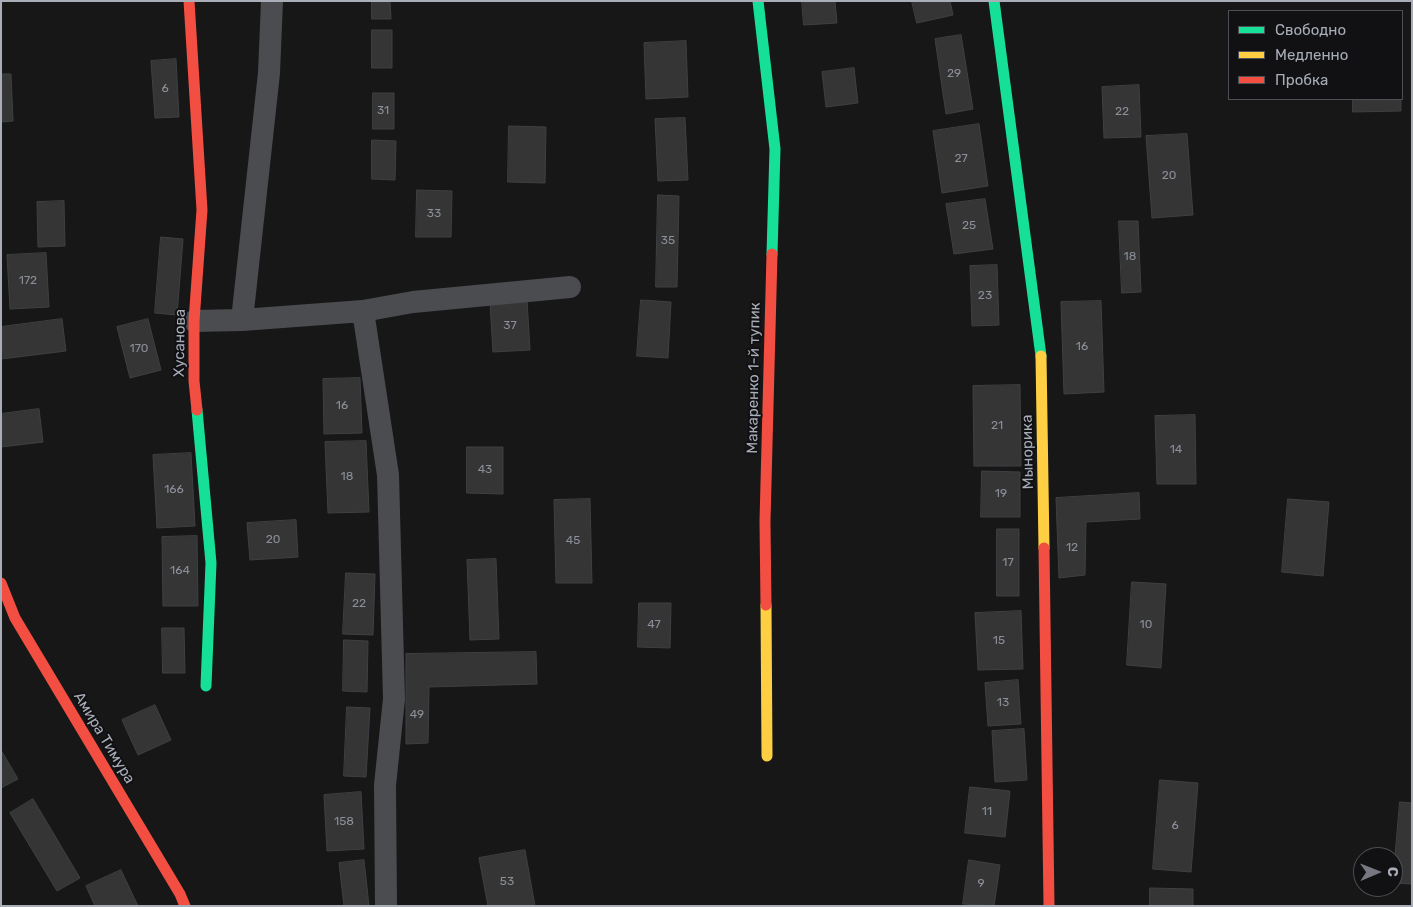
<!DOCTYPE html>
<html>
<head>
<meta charset="utf-8">
<style>
  body { margin:0 }
  #map { position:relative; width:1413px; height:907px; overflow:hidden; background:#171717; font-family:Rubik,sans-serif }
  canvas { display:block }
  .frame { position:absolute; inset:0; border:2px solid #a8adb8; pointer-events:none }
  .legend { position:absolute; left:1228px; top:10px; width:175px; height:90px; box-sizing:border-box; background:#111113; border:1px solid #4d4f55; margin:0; padding:6px 9px; list-style:none; font-size:15px; color:#a8adb8 }
  .legend li { display:flex; align-items:center; gap:10px; height:25px }
  .legend b { width:25px; border:1px solid #4d4f55 }
  .north { position:absolute; left:1353px; top:847px; width:50px; height:50px; box-sizing:border-box; background:#111113; border:1px solid #4d4f55; border-radius:50%; rotate:89deg; font-size:14px; font-weight:700; line-height:20px; text-align:center; color:#a8adb8 }
  .north::after { content:''; display:block; margin:auto; width:18px; height:22px; background:#757880; clip-path:polygon(50% 0,100% 100%,50% 72%,0 100%) }
</style>
</head>
<body>
<div id="map">
<canvas width="1413" height="907"></canvas>
<div class="frame"></div>
<ul class="legend">
<li><b style="height:6px;background:#16e098"></b>Свободно</li>
<li><b style="height:6px;background:#ffcf43"></b>Медленно</li>
<li><b style="height:6px;background:#f24e42"></b>Пробка</li>
</ul>
<div class="north">С</div>
</div>
<script>
const context = document.querySelector('canvas').getContext('2d');
context.lineJoin = 'round';
function paint(path, color) {
  context.fillStyle = color;
  context.fill(path, 'evenodd');
}
function strokePath(path, color, width, dash) {
  context.strokeStyle = color;
  context.lineWidth = width;
  context.lineCap = dash ? 'butt' : 'round';
  context.setLineDash(dash || []);
  context.stroke(path);
}
function drawText(font, color, halo, rows, align = 'center') {
  context.font = font + ' Rubik,sans-serif';
  context.lineWidth = 4;
  context.setLineDash([]);
  context.textBaseline = 'middle';
  context.strokeStyle = halo;
  context.fillStyle = color;
  for (const [text, x, y, turn = 0] of rows) {
    context.save();
    context.translate(x, y);
    context.rotate((+turn || 0) * Math.PI / 180);
    context.textAlign = isNaN(turn) ? turn : align;
    if (halo) context.strokeText(text, 0, 0);
    context.fillText(text, 0, 0);
    context.restore();
  }
}
const building = new Path2D(`
  M372,1H390L391,19H372Z
  M802,1H835L837,23L804,25Z
  M912,1H950L953,15L917,23Z
  M372,30H392V68H372Z
  M961,35L973,109L946,114L935,39Z
  M686,41L688,97L646,99L644,43Z
  M176,59L179,117L155,118L151,61Z
  M854,68L858,103L826,107L822,72Z
  M1,74H11L13,121L1,122Z
  M1139,85L1141,137L1104,138L1102,87Z
  M373,93H394V129H373Z
  M1353,99H1401V111L1353,112Z
  M685,118L688,180L658,181L655,119Z
  M979,124L988,186L942,193L933,131Z
  M509,126L546,127L545,183L508,182Z
  M1187,134L1193,215L1152,218L1146,136Z
  M372,140L396,141L395,180L372,179Z
  M417,190L452,191L451,237H416Z
  M658,195L679,196L677,287H656Z
  M985,199L993,249L954,254L946,204Z
  M64,201L65,246L38,247L37,202Z
  M1119,221H1138L1141,292L1122,293Z
  M161,237L183,239L177,315L155,313Z
  M46,253L49,307L10,309L7,255Z
  M997,265L999,325L972,326L970,266Z
  M527,300L530,350L493,352L490,303Z
  M641,300L671,302L668,358L637,356Z
  M1101,301L1104,392L1064,394L1061,302Z
  M62,319L66,351L1,359V327Z
  M148,319L161,370L130,378L117,327Z
  M360,378L362,433L324,434L323,379Z
  M1020,385L1021,466H974L973,386Z
  M39,409L43,442L1,447V414Z
  M1195,415L1196,484H1157L1155,416Z
  M366,441L369,512L328,513L325,442Z
  M467,447H503V494L467,493Z
  M191,453L195,526L157,528L153,455Z
  M982,471L1020,472V517H981Z
  M1139,493L1140,519L1086,522L1085,575L1059,578L1056,498Z
  M590,499L592,583H556L554,500Z
  M1288,499L1329,502L1323,576L1282,572Z
  M296,520L298,557L250,560L247,523Z
  M997,529H1019V596H997Z
  M197,536L198,606H163L162,537Z
  M496,559L499,639L470,640L467,560Z
  M346,573L375,574L373,635L343,634Z
  M1132,582L1166,584L1161,668L1127,665Z
  M639,603H671L670,648L638,647Z
  M1021,611L1023,669L978,670L975,613Z
  M162,628H184L185,673H163Z
  M344,640L368,641L367,692L343,691Z
  M536,652L537,684L429,687L428,743L406,744V654Z
  M1018,680L1021,724L988,726L985,683Z
  M155,705L171,740L138,755L122,720Z
  M347,707L370,708L366,777L344,776Z
  M1024,729L1027,780L995,782L992,731Z
  M1,750L18,779L1,788Z
  M1160,780L1198,783L1191,872L1153,869Z
  M970,787L1010,791L1005,837L965,833Z
  M361,792L364,849L327,851L324,795Z
  M33,799L80,878L57,891L10,813Z
  M1400,802L1412,803V884L1393,883Z
  M525,850L535,906H488L479,858Z
  M364,860L369,906H344L339,863Z
  M969,860L1000,865L994,906L963,904Z
  M121,870L138,906H95L86,886Z
  M1150,888L1193,889V906H1150Z`);
const street = new Path2D(`
  M363,311L388,475L394,699L385,785L386,906
  M242,320L269,73L272,1
  M194,321L242,320L363,311L413,302L570,287`);
const fast = new Path2D(`
  M758,1L775,149L772,254
  M994,1L1041,356
  M197,410L211,563L206,686`);
const slow = new Path2D(`
  M1041,356L1044,548
  M766,605L767,756`);
const jam = new Path2D(`
  M189,1L202,210L194,321V381L197,410
  M1044,548L1049,906
  M1,583L15,618L180,894L185,906
  M766,605L765,521L772,254`);
const numberNames = [
  ["29",954,74],
  ["6",165,89],
  ["31",383,111],
  ["22",1122,112],
  ["27",961,159],
  ["20",1169,176],
  ["33",434,214],
  ["25",969,226],
  ["35",668,241],
  ["18",1130,257],
  ["172",28,281],
  ["23",985,296],
  ["37",510,326],
  ["16",1082,347],
  ["170",139,349],
  ["16",342,406],
  ["21",997,426],
  ["14",1176,450],
  ["43",485,470],
  ["18",347,477],
  ["166",174,490],
  ["19",1001,494],
  ["20",273,540],
  ["45",573,541],
  ["12",1072,548],
  ["17",1008,563],
  ["164",180,571],
  ["22",359,604],
  ["47",654,625],
  ["10",1146,625],
  ["15",999,641],
  ["13",1003,703],
  ["49",417,715],
  ["11",987,812],
  ["158",344,822],
  ["6",1175,826],
  ["53",507,882],
  ["9",981,884]
];
const streetNames = [
  ["Хусанова",180,343,-89],
  ["Макаренко 1-й тупик",754,378,-89],
  ["Мынорика",1028,452,-91],
  ["Амира Тимура",104,738,59]
];
paint(building, '#353536');
strokePath(building, '#3f4043', 1);
strokePath(street, '#4b4c50', 22);
strokePath(fast, '#16e098', 11);
strokePath(slow, '#ffcf43', 11);
strokePath(jam, '#f24e42', 11);
drawText('12px', '#8b8f98', null, numberNames);
drawText('15px', '#a8adb8', '#111113', streetNames);
</script>
</body>
</html>
